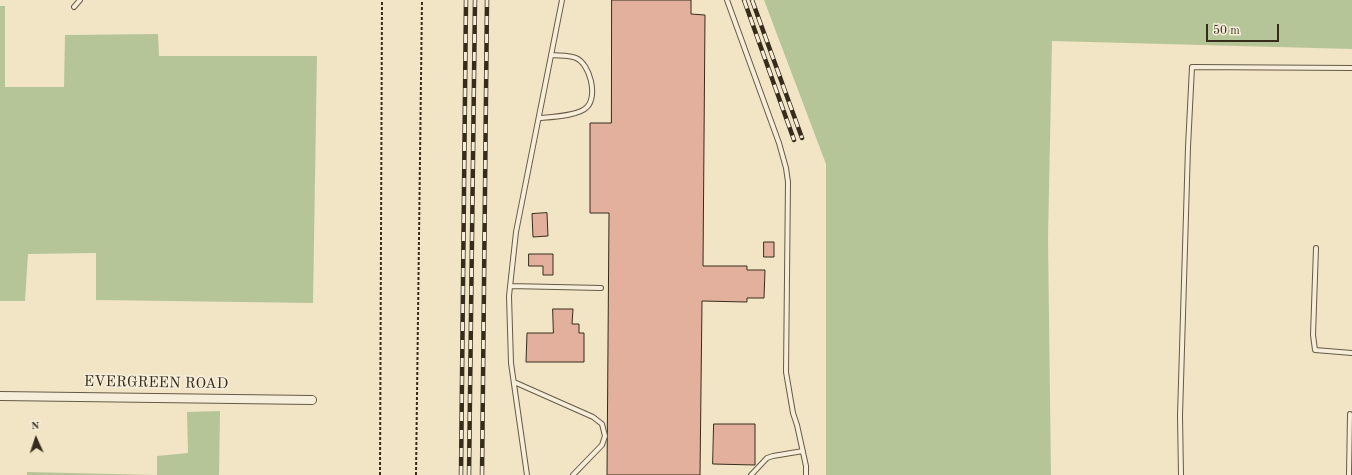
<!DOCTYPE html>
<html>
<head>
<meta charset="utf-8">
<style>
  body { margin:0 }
  #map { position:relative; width:1352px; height:475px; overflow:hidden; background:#f1e5c6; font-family:"Old Standard TT",serif }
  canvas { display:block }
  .north { position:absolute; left:16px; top:419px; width:40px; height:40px; -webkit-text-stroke:3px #f6eeda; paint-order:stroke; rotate:357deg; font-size:11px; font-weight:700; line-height:16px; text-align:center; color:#372c1c }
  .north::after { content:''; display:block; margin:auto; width:14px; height:18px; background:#372c1c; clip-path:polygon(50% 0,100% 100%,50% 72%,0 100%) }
  .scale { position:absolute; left:1206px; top:24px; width:73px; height:18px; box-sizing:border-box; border:2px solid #372c1c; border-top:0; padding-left:5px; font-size:12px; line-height:14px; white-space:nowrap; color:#372c1c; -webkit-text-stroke:3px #f6eeda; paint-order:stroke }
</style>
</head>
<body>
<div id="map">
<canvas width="1352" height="475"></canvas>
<div class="north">N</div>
<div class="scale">50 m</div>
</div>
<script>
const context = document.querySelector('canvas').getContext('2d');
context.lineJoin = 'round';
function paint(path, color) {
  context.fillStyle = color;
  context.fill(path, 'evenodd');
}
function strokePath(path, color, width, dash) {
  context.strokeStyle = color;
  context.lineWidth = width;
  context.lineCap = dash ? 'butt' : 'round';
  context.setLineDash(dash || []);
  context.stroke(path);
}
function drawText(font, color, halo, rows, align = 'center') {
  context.font = font + ' "Old Standard TT",serif';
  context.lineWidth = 3.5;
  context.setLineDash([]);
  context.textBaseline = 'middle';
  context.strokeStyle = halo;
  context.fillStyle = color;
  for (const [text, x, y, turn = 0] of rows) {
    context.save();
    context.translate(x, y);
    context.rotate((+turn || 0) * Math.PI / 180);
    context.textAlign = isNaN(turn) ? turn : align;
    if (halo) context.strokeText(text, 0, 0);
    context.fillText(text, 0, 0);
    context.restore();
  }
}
const green = new Path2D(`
  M764,0H1352V49L1052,41L1048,238L1051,475H826V164Z
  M0,6H5V87H64L65,35L158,34L159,56H317L313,303L96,300V253L28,254L25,301H0Z
  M220,411L219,475H27V472L157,475V456L188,453L187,412Z`);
const building = new Path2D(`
  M612,0H691V14L705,15L703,266H747V270H765L764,298H747V302L702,301L700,475H607L609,213H590V123H611Z
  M547,213L548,236L533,237L532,214Z
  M764,242H774V257H764Z
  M529,254H553V275H543V266H529Z
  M553,309H573L572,324H579V333H584V362H526L527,333H553Z
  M714,424H755V465L713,464Z`);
const path = new Path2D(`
  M380,475L382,0
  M416,475L422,0`);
const service = new Path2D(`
  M727,0L779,143L786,168L788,182L786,372L793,413L797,425L806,466V475
  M74,7L80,0
  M539,118C551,117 579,116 587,107C598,96 590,64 576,58C569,55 559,56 551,55
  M1316,248L1313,335L1315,350L1352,353
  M510,286L601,288
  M514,382L593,417L602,424L605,436L602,445L573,475
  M527,475L511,363L509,296L516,232L562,0
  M751,475L767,458L773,456L803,451
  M1181,475L1180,416L1188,147L1192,67L1352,68
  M1349,475L1350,414`);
const minor = new Path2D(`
  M0,396L312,400`);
const rail = new Path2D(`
  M744,0L794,140
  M752,0L802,138
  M461,475L466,0
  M469,475L475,0
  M482,475L487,0`);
const streetNames = [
  ["EVERGREEN ROAD",156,383,1]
];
paint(green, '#b6c598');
paint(building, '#e2b09c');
strokePath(building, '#372c1c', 1);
strokePath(service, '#665a46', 6);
strokePath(minor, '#665a46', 10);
strokePath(path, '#372c1c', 2, [3, 2]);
strokePath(service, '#f6eeda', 4);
strokePath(minor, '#f6eeda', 8);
strokePath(rail, '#372c1c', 4.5);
strokePath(rail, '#f6eeda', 3, [9]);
drawText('15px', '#372c1c', '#f6eeda', streetNames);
</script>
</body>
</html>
